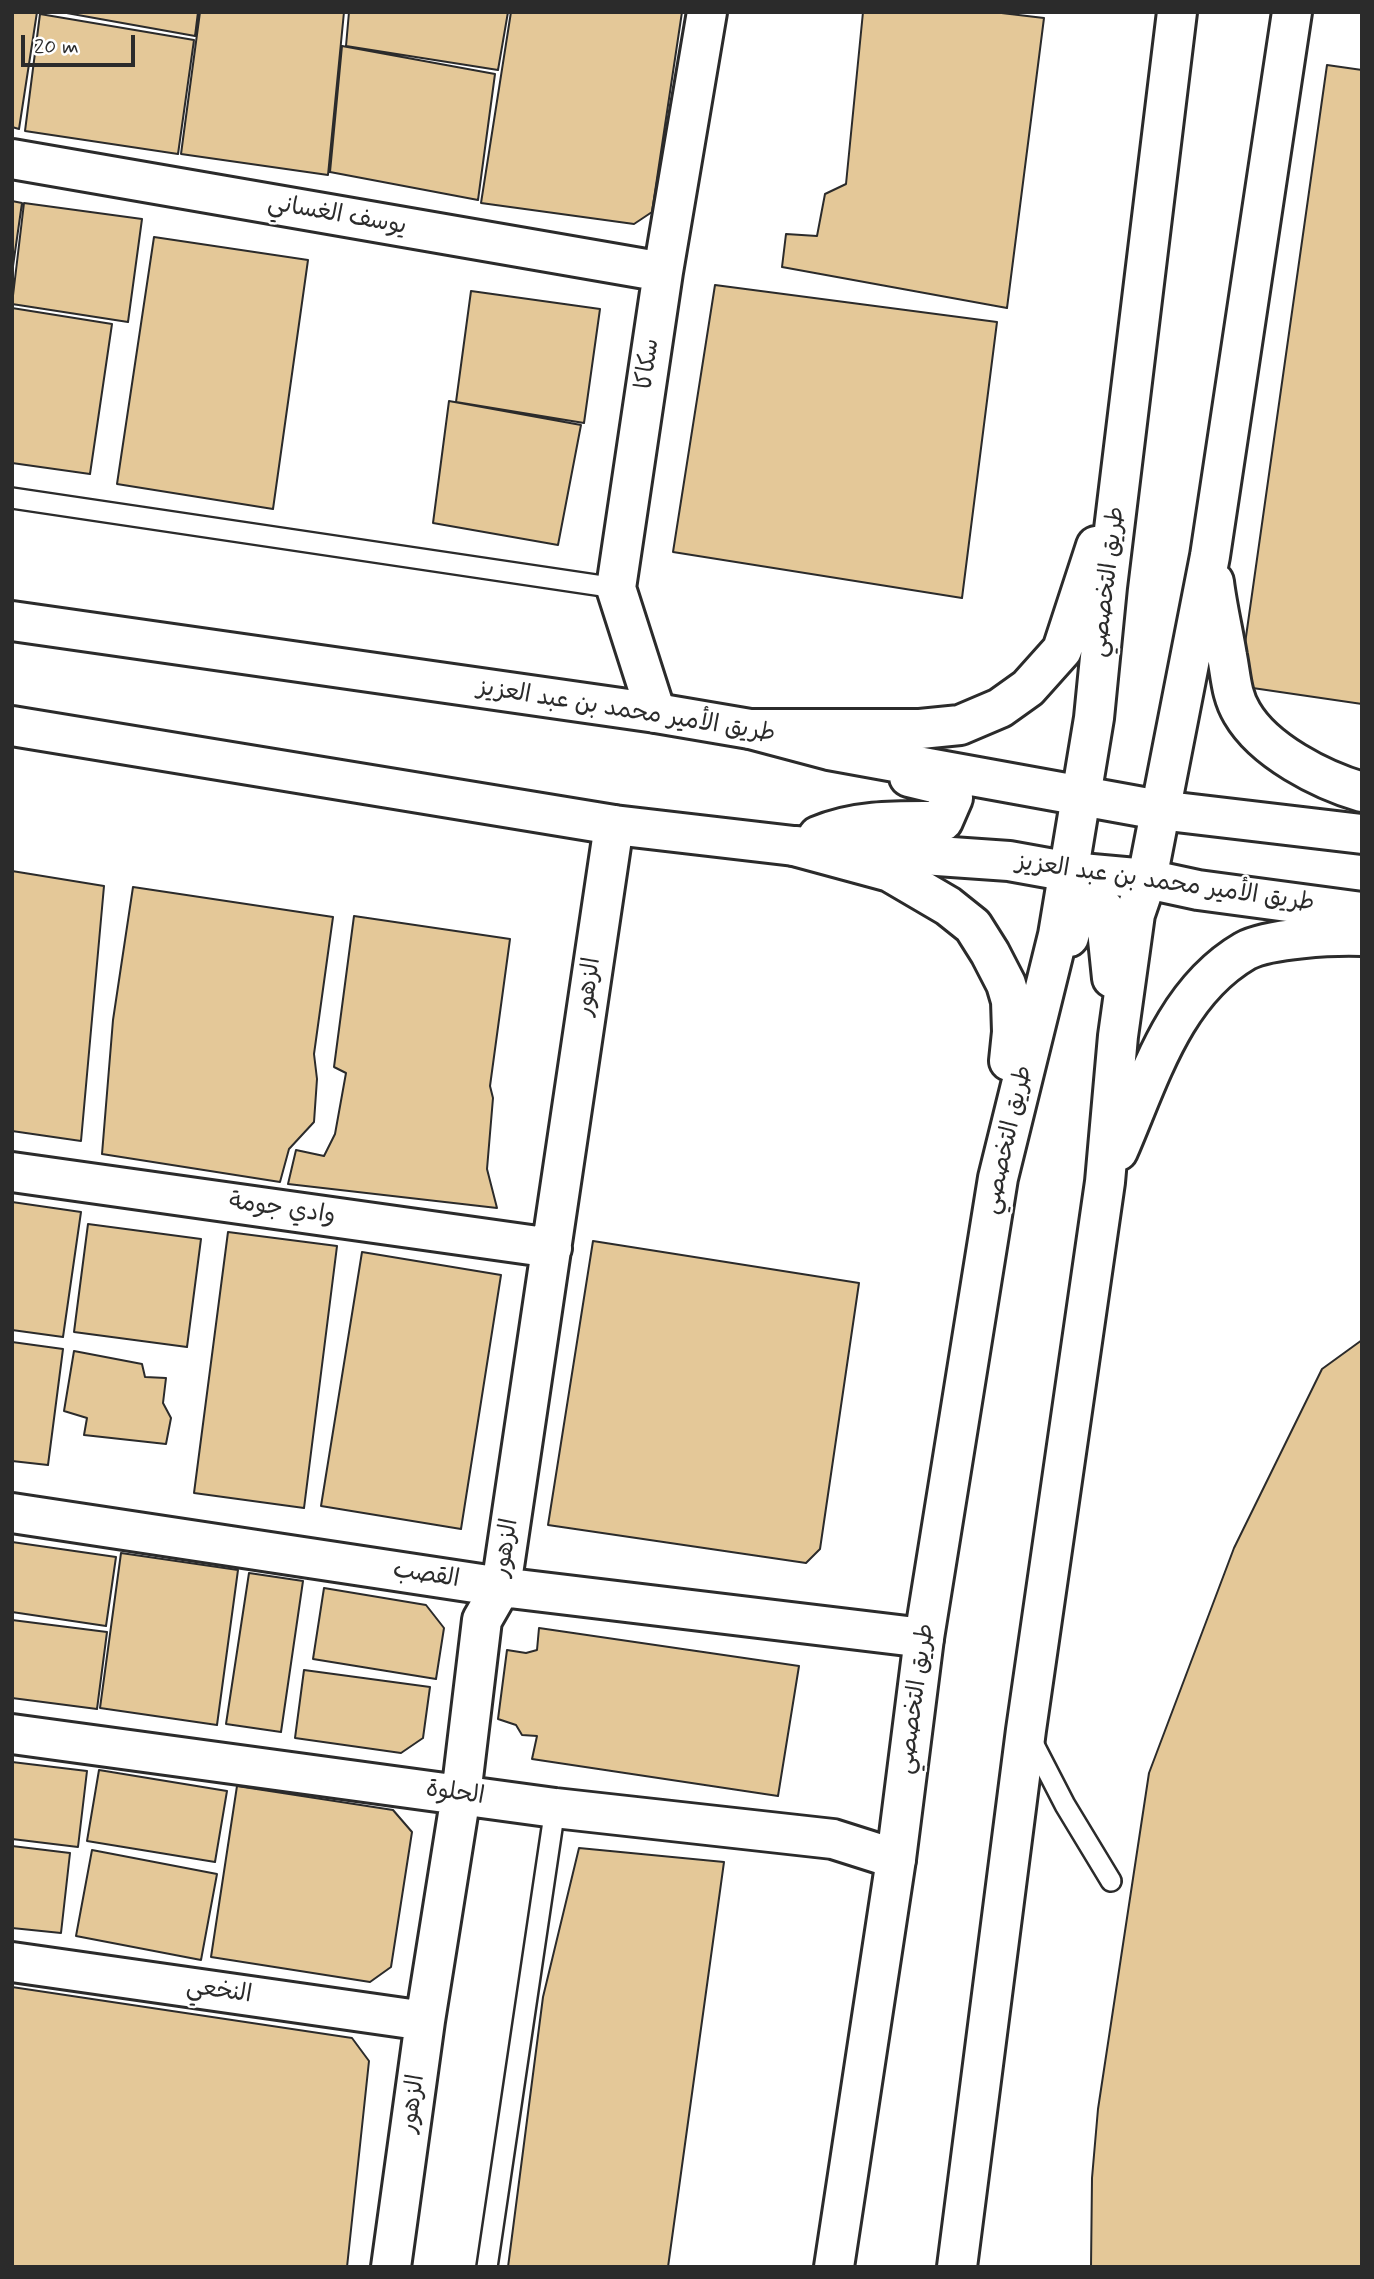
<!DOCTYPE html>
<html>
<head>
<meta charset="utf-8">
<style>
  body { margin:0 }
  #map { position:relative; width:1374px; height:2279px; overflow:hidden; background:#fff; font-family:Mynerve,sans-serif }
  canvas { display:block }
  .frame { position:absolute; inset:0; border:14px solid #2b2b2b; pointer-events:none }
  .scale { position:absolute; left:21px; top:35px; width:114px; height:32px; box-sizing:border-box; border:4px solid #2b2b2b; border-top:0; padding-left:9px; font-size:21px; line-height:24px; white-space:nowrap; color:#2b2b2b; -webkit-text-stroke:5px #fff; paint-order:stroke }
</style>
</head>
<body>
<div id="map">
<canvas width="1374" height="2279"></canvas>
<div class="frame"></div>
<div class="scale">20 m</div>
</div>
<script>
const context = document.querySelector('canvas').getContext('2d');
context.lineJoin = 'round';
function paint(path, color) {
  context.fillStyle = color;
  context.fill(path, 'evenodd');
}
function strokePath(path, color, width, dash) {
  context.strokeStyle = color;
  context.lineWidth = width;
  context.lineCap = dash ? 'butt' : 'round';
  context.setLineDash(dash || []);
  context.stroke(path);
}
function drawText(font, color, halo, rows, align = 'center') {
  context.font = font + ' Mynerve,"Playpen Sans Arabic",sans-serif';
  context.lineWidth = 5;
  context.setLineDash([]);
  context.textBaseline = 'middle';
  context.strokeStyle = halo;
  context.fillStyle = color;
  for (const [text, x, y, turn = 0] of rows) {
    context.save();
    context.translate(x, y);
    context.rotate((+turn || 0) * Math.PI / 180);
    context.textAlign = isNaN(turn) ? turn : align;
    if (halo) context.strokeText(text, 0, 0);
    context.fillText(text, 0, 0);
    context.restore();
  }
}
const building = new Path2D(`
  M12,12H37L19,129L12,127Z
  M61,12H198L195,36Z
  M200,12H344L328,175L181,154Z
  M349,12H508L498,70L346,46Z
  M511,12H682L652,212L634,224L481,203Z
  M863,12H993L1044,18L1007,308L782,267L786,234L817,236L825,194L846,184Z
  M40,14L194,40L178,154L25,131Z
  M342,46L495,74L478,200L330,172Z
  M1327,65L1362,70V704L1239,686Z
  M12,201L22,203L12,273Z
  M24,203L142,219L128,322L12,304Z
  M154,237L308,260L273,509L117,484Z
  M715,285L997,322L962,598L673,552Z
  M471,291L600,309L584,423L456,402Z
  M12,308L112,324L90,474L12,463Z
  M449,401L581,425L558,545L433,523Z
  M12,871L104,886L81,1141L12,1131Z
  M133,887L333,917L314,1054L317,1079L314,1122L289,1149L280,1182L102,1154L113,1020Z
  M354,916L510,939L490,1086L493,1098L487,1169L497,1208L288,1184L296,1150L324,1156L335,1134L346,1073L334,1067Z
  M12,1202L81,1212L63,1337L12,1330Z
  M88,1224L201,1239L187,1347L74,1332Z
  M228,1232L337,1246L304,1508L194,1493Z
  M593,1241L859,1283L820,1549L806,1563L548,1525Z
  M362,1252L501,1275L461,1529L321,1506Z
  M1362,1340V2267H1091L1092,2178L1098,2109L1149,1773L1234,1548L1322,1369Z
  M12,1342L63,1349L48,1465L12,1461Z
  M74,1351L142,1364L145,1377L166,1378L163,1403L171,1418L166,1444L84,1435L87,1418L64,1411Z
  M12,1542L116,1557L106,1626L12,1612Z
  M121,1553L238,1570L217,1725L100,1708Z
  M249,1573L303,1581L281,1732L226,1724Z
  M324,1588L426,1605L444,1628L436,1679L313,1659Z
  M12,1620L107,1632L97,1709L12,1698Z
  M539,1628L799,1666L778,1796L532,1759L537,1736L522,1735L516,1725L498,1719L507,1650L526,1653L537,1650Z
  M304,1670L430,1687L423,1738L401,1753L295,1738Z
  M12,1762L87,1771L78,1847L12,1839Z
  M99,1770L227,1791L215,1862L87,1841Z
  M237,1786L393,1810L412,1832L391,1967L370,1982L211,1957Z
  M12,1846L70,1853L61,1933L12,1928Z
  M579,1848L724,1862L668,2267H508L543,1997Z
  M92,1850L217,1874L201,1960L76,1936Z
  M12,1987L352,2038L369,2061L347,2267H12Z`);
const service = new Path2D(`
  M12,498L616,588
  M1031,1739L1065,1805L1111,1881
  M487,2267L555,1808`);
const minor = new Path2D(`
  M12,159L663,272
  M656,713L616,588L663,272L707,12
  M12,1172L552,1248
  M12,1513L501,1587L924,1638
  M12,1734L555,1808L833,1839L896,1859
  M12,1962L425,2021
  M391,2267L425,2021L461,1795L482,1620L501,1587L614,825`);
const secondary = new Path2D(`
  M12,621L656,713L750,729L829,750L1159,810L1362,834
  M12,726L614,825L794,846L1009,861L1070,872L1147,879L1198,890L1362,912
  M818,836C857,819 901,821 943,821L953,798L938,784L909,777`);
const primary = new Path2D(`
  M1214,582C1217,607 1223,631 1227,656C1231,676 1231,695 1242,713C1264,751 1321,780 1362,792
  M750,729H920L960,725L1000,708L1028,688L1062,650L1096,546
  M794,846L890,872L948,906L973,926L990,953L1006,984L1011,1001L1012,1032L1009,1061
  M1069,937L1077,903L1093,896L1105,910L1112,978
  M1118,1151C1149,1080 1173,993 1245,951C1269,938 1334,935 1362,936
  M834,2267L896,1859L924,1638L998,1178L1058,935L1094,718L1107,587L1177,12
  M957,2267L1026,1730L1105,1182L1118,1036L1130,950L1135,914L1147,879L1210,556L1292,12`);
const streetNames = [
  ["يوسف الغساني",337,216,10],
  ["سكاكا",649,364,-82],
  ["طريق التخصصي",1109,582,-83],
  ["طريق الأمير محمد بن عبد العزيز",626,712,9],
  ["طريق الأمير محمد بن عبد العزيز",1165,884,8],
  ["الزهور",590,987,-82],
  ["طريق التخصصي",1009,1140,-77],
  ["وادي جومة",282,1210,8],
  ["الزهور",507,1548,-81],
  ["القصب",426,1576,9],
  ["طريق التخصصي",917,1699,-82],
  ["الحلوة",455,1794,8],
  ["النخعي",219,1992,8],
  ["الزهور",414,2104,-82]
];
paint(building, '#e4c898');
strokePath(building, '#2b2b2b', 2);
strokePath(service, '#2b2b2b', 24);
strokePath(minor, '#2b2b2b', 44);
strokePath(secondary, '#2b2b2b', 44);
strokePath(primary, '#2b2b2b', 44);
strokePath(service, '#fff', 19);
strokePath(minor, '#fff', 38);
strokePath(secondary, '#fff', 38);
strokePath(primary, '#fff', 38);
drawText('24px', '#2b2b2b', '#fff', streetNames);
</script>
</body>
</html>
